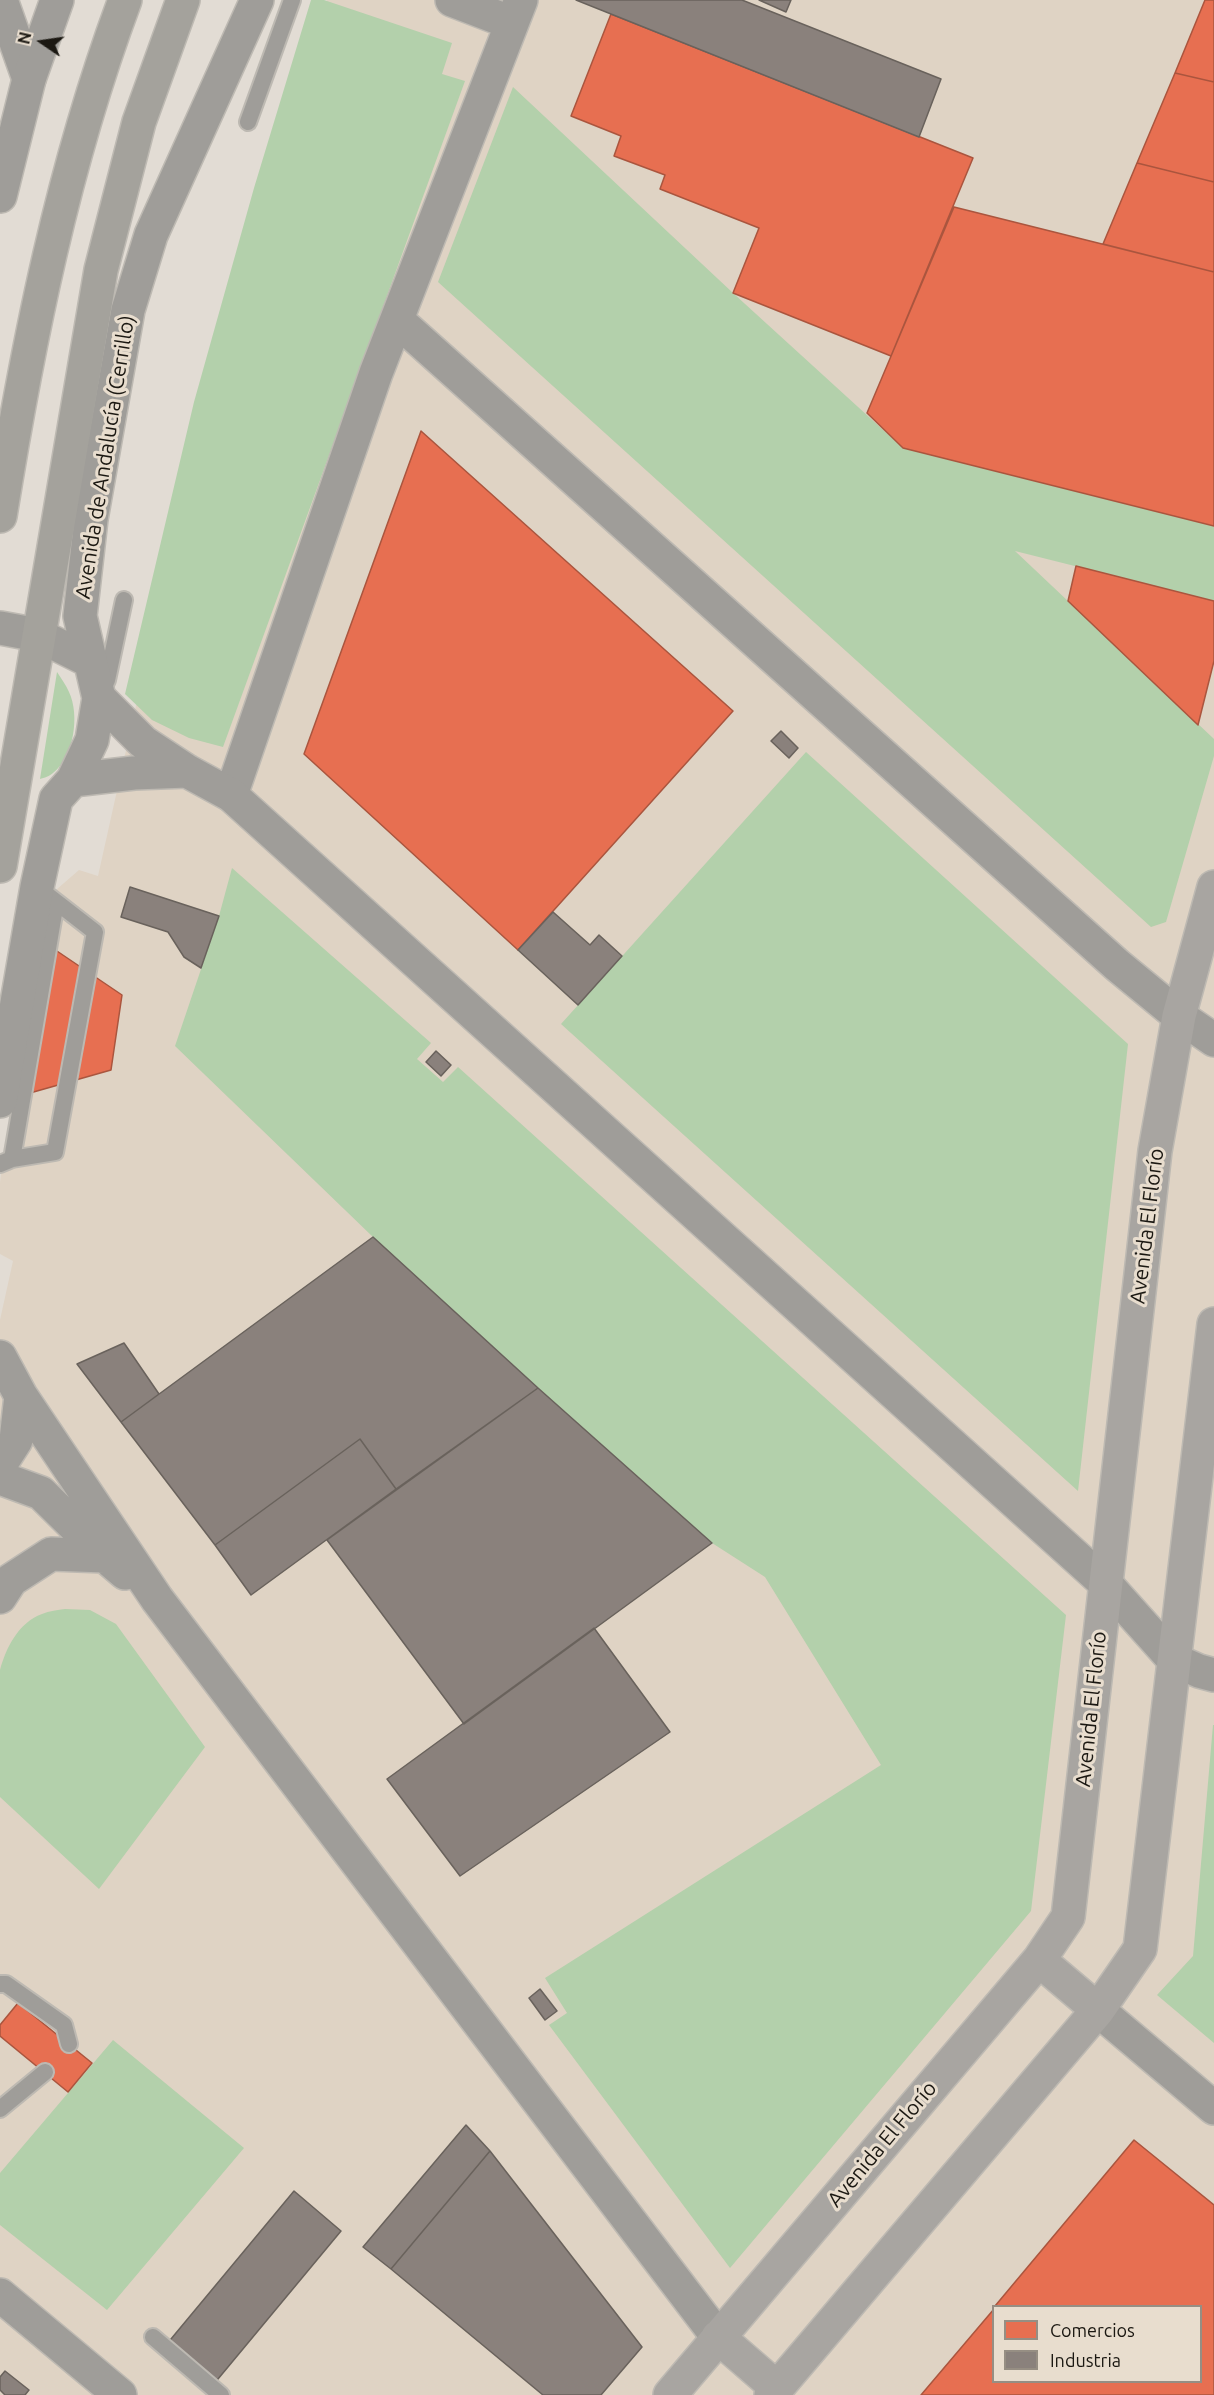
<!DOCTYPE html>
<html>
<head>
<meta charset="utf-8">
<style>
  body { margin:0 }
  #map { position:relative; width:1214px; height:2395px; overflow:hidden; background:#e2dcd4; font-family:Ubuntu,sans-serif }
  canvas { display:block }
  .legend { position:absolute; left:992px; top:2305px; width:210px; height:78px; box-sizing:border-box; background:#e8ddce; border:2px solid #968e83; margin:0; padding:8px 10px; list-style:none; font-size:18px; color:#1b1812 }
  .legend li { display:flex; align-items:center; gap:12px; height:30px }
  .legend b { width:30px; border:2px solid #968e83 }
  .north { position:absolute; left:12px; top:12px; width:60px; height:60px; -webkit-text-stroke:4px #e8ddce; paint-order:stroke; rotate:283deg; font-size:16px; font-weight:700; line-height:24px; text-align:center; color:#1b1812 }
  .north::after { content:''; display:block; margin:auto; width:21px; height:27px; background:#1b1812; clip-path:polygon(50% 0,100% 100%,50% 72%,0 100%) }
</style>
</head>
<body>
<div id="map">
<canvas width="1214" height="2395"></canvas>
<ul class="legend">
<li><b style="height:16px;background:#e76f51"></b>Comercios</li>
<li><b style="height:16px;background:#8a817c"></b>Industria</li>
</ul>
<div class="north">N</div>
</div>
<script>
const context = document.querySelector('canvas').getContext('2d');
context.lineJoin = 'round';
function paint(path, color) {
  context.fillStyle = color;
  context.fill(path, 'evenodd');
}
function strokePath(path, color, width, dash) {
  context.strokeStyle = color;
  context.lineWidth = width;
  context.lineCap = dash ? 'butt' : 'round';
  context.setLineDash(dash || []);
  context.stroke(path);
}
function drawText(font, color, halo, rows, align = 'center') {
  context.font = font + ' Ubuntu,sans-serif';
  context.lineWidth = 6;
  context.setLineDash([]);
  context.textBaseline = 'middle';
  context.strokeStyle = halo;
  context.fillStyle = color;
  for (const [text, x, y, turn = 0] of rows) {
    context.save();
    context.translate(x, y);
    context.rotate((+turn || 0) * Math.PI / 180);
    context.textAlign = isNaN(turn) ? turn : align;
    if (halo) context.strokeText(text, 0, 0);
    context.fillText(text, 0, 0);
    context.restore();
  }
}
const built = new Path2D(`
  M327,0H1214V2395H0V1320L13,1261L0,1254V1183L2,1163L49,896L79,870L98,876L143,674ZM994,2306H1200V2382H994Z`);
const green = new Path2D(`
  M311,0H324L452,43L442,74L465,81L223,747L189,738L152,720L125,694L194,402L254,188Z
  M513,87L733,293L903,448L1214,526V601L1015,551L1214,739V756L1166,922L1151,927L438,282Z
  M57,672C61,678 66,685 69,692C80,715 74,757 53,773C50,776 44,778 40,779Z
  M806,752L1128,1044L1078,1491L561,1024Z
  M232,868L431,1043L417,1059L443,1082L458,1067L1066,1615L1031,1911L730,2268L549,2025L567,2013L545,1978L881,1765L765,1577L712,1543L538,1388L373,1237L175,1046L219,916Z
  M65,1609L90,1610L116,1624L205,1747L99,1889L0,1797V1670C6,1648 18,1623 42,1614C49,1611 58,1610 65,1609Z
  M1213,1725H1214V2043L1157,1995L1193,1956Z
  M113,2040L244,2148L107,2310L0,2225V2173Z`);
const shops = new Path2D(`
  M1205,0H1214V82L1175,73Z
  M611,14L973,158L891,356L733,293L759,228L660,189L665,175L614,156L621,136L571,116Z
  M1175,73L1214,82V182L1137,163Z
  M1137,163L1214,182V272L1103,244Z
  M954,207L1214,272V526L903,448L867,413Z
  M421,431L733,711L518,950L304,754Z
  M1076,566L1214,601V661L1198,725L1068,601Z
  M51,947L122,995L111,1070L30,1093Z
  M18,2003L92,2063L68,2092L0,2036V2025Z
  M1134,2140L1214,2205V2395H921L994,2309V2382H1200V2306H995Z`);
const industry = new Path2D(`
  M576,0H742L941,79L919,137Z
  M759,0H791L786,12Z
  M781,731L798,748L789,758L771,741Z
  M130,887L219,916L201,968L184,957L168,932L121,917Z
  M553,912L590,945L599,935L622,956L578,1005L518,950Z
  M436,1051L451,1065L441,1076L426,1062Z
  M373,1237L538,1388L396,1489L360,1439L215,1545L121,1422Z
  M124,1343L159,1394L121,1422L77,1364Z
  M538,1388L712,1543L464,1724L327,1540Z
  M360,1439L396,1489L251,1595L215,1545Z
  M594,1628L670,1732L460,1876L387,1779Z
  M540,1989L557,2011L545,2020L529,1998Z
  M466,2125L490,2151L391,2269L363,2247Z
  M490,2151L642,2347L601,2395H543L391,2269Z
  M294,2191L341,2231L213,2385L166,2345Z
  M5,2371L29,2390L25,2395H5L0,2390V2377Z`);
const service = new Path2D(`
  M248,122L292,0
  M103,689L107,680L124,600
  M12,1159L56,902
  M0,1164L12,1159L55,1152L95,932L37,887
  M0,1984H6L64,2025L69,2044
  M0,2109L45,2072
  M153,2337L221,2395`);
const minor = new Path2D(`
  M1,0L29,79
  M452,0L512,23
  M397,320L1117,965L1179,1016L1214,1040
  M231,795L376,373L521,0
  M0,1357L21,1396L157,1599L718,2337
  M0,1465L16,1440L21,1396
  M0,1478L41,1493L105,1556L125,1573
  M0,1597L11,1580L51,1554L105,1556
  M1098,2010L1214,2108`);
const tertiary = new Path2D(`
  M0,196L29,79L57,0
  M0,628L38,635L90,661
  M99,698L143,742L187,771L231,795L1105,1583L1174,1660L1199,1671L1214,1675
  M73,780L134,773L187,771
  M0,1101L37,887L56,799L73,780L92,740L99,698L80,616L91,519L128,310L151,235L257,0
  M0,2295L120,2395`);
const secondary = new Path2D(`
  M1039,1960L1098,2010
  M718,2337L777,2388
  M670,2395L1039,1960L1068,1917L1155,1151L1179,1016L1214,887
  M771,2395L1098,2010L1140,1949L1214,1324`);
const trunk = new Path2D(`
  M0,516C28,342 63,166 125,0
  M0,866L101,270L139,122L183,0`);
const streetNames = [
  ["Avenida de Andalucía (Cerrillo)",105,457,-81],
  ["Avenida El Florío",1147,1226,-83],
  ["Avenida El Florío",1091,1709,-84],
  ["Avenida El Florío",882,2144,-50]
];
paint(built, '#dfd3c4');
paint(green, '#b3d0ab');
paint(shops, '#e76f51');
strokePath(shops, '#aa553e', 1.5);
paint(industry, '#8a817c');
strokePath(industry, '#69625c', 1.5);
strokePath(service, '#bdb9b2', 20);
strokePath(minor, '#bdb9b2', 36);
strokePath(tertiary, '#bdb9b2', 36);
strokePath(secondary, '#bdb9b2', 36);
strokePath(trunk, '#bdb9b2', 36);
strokePath(service, '#9f9d99', 16);
strokePath(minor, '#9f9d99', 33);
strokePath(tertiary, '#9f9d99', 33);
strokePath(secondary, '#a8a5a1', 33);
strokePath(trunk, '#a4a29c', 33);
drawText('21px', '#1b1812', '#e8ddce', streetNames);
</script>
</body>
</html>
